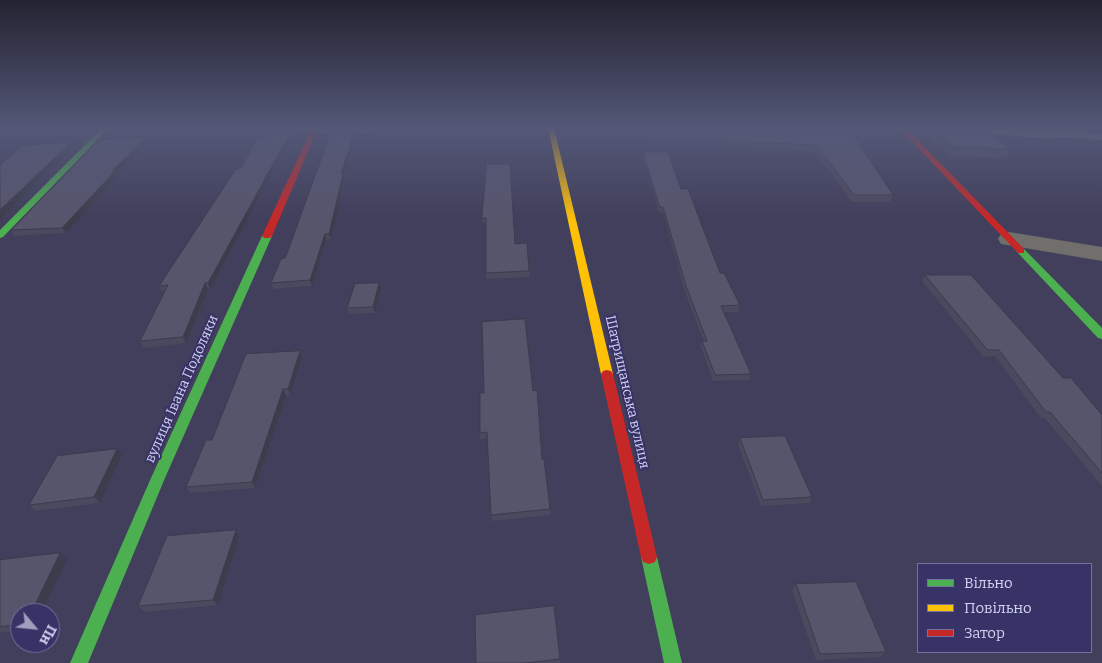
<!DOCTYPE html>
<html>
<head>
<meta charset="utf-8">
<style>
  body { margin:0 }
  #map { position:relative; width:1102px; height:663px; overflow:hidden; background:#413f5b; font-family:Bitter,serif }
  canvas { display:block }
  .legend { position:absolute; left:917px; top:563px; width:175px; height:90px; box-sizing:border-box; background:#373367; border:1px solid #75729e; margin:0; padding:6px 9px; list-style:none; font-size:15px; color:#d1d1f1 }
  .legend li { display:flex; align-items:center; gap:10px; height:25px }
  .legend b { width:25px; border:1px solid #75729e }
  .north { position:absolute; left:10px; top:603px; width:50px; height:50px; box-sizing:border-box; background:#373367; border:1px solid #75729e; border-radius:50%; rotate:118deg; font-size:14px; font-weight:700; line-height:20px; text-align:center; color:#d1d1f1 }
  .north::after { content:''; display:block; margin:auto; width:18px; height:22px; background:#9f9ebc; clip-path:polygon(50% 0,100% 100%,50% 72%,0 100%) }
</style>
</head>
<body>
<div id="map">
<canvas width="1102" height="663"></canvas>
<ul class="legend">
<li><b style="height:6px;background:#4caf50"></b>Вільно</li>
<li><b style="height:6px;background:#ffc107"></b>Повільно</li>
<li><b style="height:6px;background:#c62828"></b>Затор</li>
</ul>
<div class="north">Пн</div>
</div>
<script>
const context = document.querySelector('canvas').getContext('2d');
context.lineJoin = 'round';
function paint(path, color) {
  context.fillStyle = color;
  context.fill(path, 'evenodd');
}
function strokePath(path, color, width, dash) {
  context.strokeStyle = color;
  context.lineWidth = width;
  context.lineCap = dash ? 'butt' : 'round';
  context.setLineDash(dash || []);
  context.stroke(path);
}
function drawText(font, color, halo, rows, align = 'center') {
  context.font = font + ' Bitter,serif';
  context.lineWidth = 4;
  context.setLineDash([]);
  context.textBaseline = 'middle';
  context.strokeStyle = halo;
  context.fillStyle = color;
  for (const [text, x, y, turn = 0] of rows) {
    context.save();
    context.translate(x, y);
    context.rotate((+turn || 0) * Math.PI / 180);
    context.textAlign = isNaN(turn) ? turn : align;
    if (halo) context.strokeText(text, 0, 0);
    context.fillText(text, 0, 0);
    context.restore();
  }
}
const lane = new Path2D(`
  M1052,131L1102,134V140L1048,136L1046,134Z`);
const street = new Path2D(`
  M300,128H375L372,132L366,133H309L303,132Z
  M972,128H1042L1058,130L1061,134L1058,138L1052,139L980,133L974,132Z
  M1009,232L1102,247V261L1001,244L998,239L1001,234Z`);
const fast = new Path2D(`
  M102,128H109L3,237L0,238V230Z
  M267,233L272,236L165,478L88,663H70L151,478L262,236Z
  M1021,248L1024,249L1102,328V339L1098,338L1018,253L1016,251Z
  M649,550L655,552L657,557L682,663H664L641,557L643,552Z`);
const slow = new Path2D(`
  M548,128H554L613,374L611,377H603L601,374Z`);
const jam = new Path2D(`
  M312,128H318L272,236L270,238H264L262,236Z
  M899,128H906L1024,249V253H1018Z
  M607,370L611,371L613,374L657,557L655,562L649,564L643,562L641,557L601,374L603,371Z`);
const wall = new Path2D(`
  M649,128H849L893,195L890,202H852L814,151L727,148L725,142L651,140Z
  M925,128H983L1011,149L1005,158L951,157L923,132Z
  M355,130L357,135L344,175L345,179L331,239L326,240L312,286L273,289L271,283Z
  M289,135L290,140L210,289H208L186,343L144,348L140,341L165,292H162L159,286L241,168Z
  M148,143L116,175L117,177L66,233L14,236L11,230Z
  M643,152L681,189L720,273L740,305L738,312H724L751,374L749,380L713,381L701,347L702,341H704L685,292L663,212H659L643,157Z
  M487,164L515,244L527,243L530,277L486,279V223H483L482,218Z
  M925,275L1063,378L1102,415V486L1045,418H1041L995,356L984,357L922,281Z
  M381,289L375,313L349,314L347,308Z
  M300,351L302,357L290,395L286,396L255,488L190,493L186,487L212,440Z
  M533,391L542,459L550,509V515L492,521L488,438L480,439V433Z
  M740,438L812,497L810,503L761,506L738,445Z
  M122,455L100,503L35,511L29,505Z
  M236,530L239,537L218,605L144,612L138,606Z
  M67,559L20,613V630L0,633V560Z
  M796,584L886,652L881,657L816,660L792,590Z
  M560,659V663H476Z`);
const shadedWall = new Path2D(`
  M355,130L357,135L344,175L345,179L331,239L329,234L341,174Z
  M289,135L290,140L210,289L208,283Z
  M146,138L148,143L116,175L117,177L66,233L62,228L112,171Z
  M71,142L74,147L0,219V210Z
  M325,234L326,240L312,286L310,280Z
  M205,283L208,289L186,343L183,337Z
  M379,283L381,289L375,313L373,307Z
  M300,351L302,357L290,395L288,389Z
  M283,389L286,396L255,488L252,482Z
  M117,449L122,455L100,503L94,497Z
  M236,530L239,537L218,605L213,600Z
  M60,553L67,559L41,613H31Z`);
const building = new Path2D(`
  M651,128H849L893,195H854L816,145L728,141L726,136L652,134Z
  M933,128H983L1011,149L955,147Z
  M332,130H355L341,174H343L329,234H325L310,280L271,283L281,259L285,258Z
  M289,135L208,283H205L183,337L140,341L168,285L159,286L236,169L241,168L258,137Z
  M146,138L112,171H115L62,228L11,230L99,140Z
  M71,142L0,210V165L22,146Z
  M643,152H668L681,189H688L720,273H724L740,305L721,306L751,374L715,375L702,341H707L686,286L663,207H660Z
  M487,164H510L515,244L527,243L529,271L486,273V218H482Z
  M925,275H971L1063,378H1071L1102,415V473L1050,412H1046L999,350H988Z
  M379,283L373,307L347,308L355,284Z
  M525,319L533,391L537,390L542,459H544L550,509L491,515L487,432L480,433V393H484L482,322Z
  M300,351L288,389H283L252,482L186,487L206,440H212L246,354Z
  M785,436L812,497L763,500L740,438Z
  M117,449L94,497L29,505L57,456Z
  M236,530L213,600L138,606L167,536Z
  M60,553L31,613H20V624L0,627V560Z
  M856,582L886,652L820,654L796,584Z
  M554,606L560,659L526,663H476L475,615Z`);
const streetNames = [
  ["вулиця Івана Подоляки",182,389,-66],
  ["Шатрищанська вулиця",627,392,77]
];
paint(lane, '#716f6c');
paint(street, '#716f6c');
paint(fast, '#4caf50');
paint(slow, '#ffc107');
paint(jam, '#c62828');
paint(wall, '#4a495d');
paint(shadedWall, '#3c3c4c');
paint(building, '#56556c');
strokePath(building, '#3c3c4c', 1);
const sky = context.createLinearGradient(0, 0, 0, 221);
sky.addColorStop(0, '#242332');
sky.addColorStop(0.58, '#545877');
sky.addColorStop(1, '#54587700');
context.fillStyle = sky;
context.fillRect(0, 0, 1102, 221);
drawText('14px', '#d1d1f1', '#373367', streetNames);
</script>
</body>
</html>
